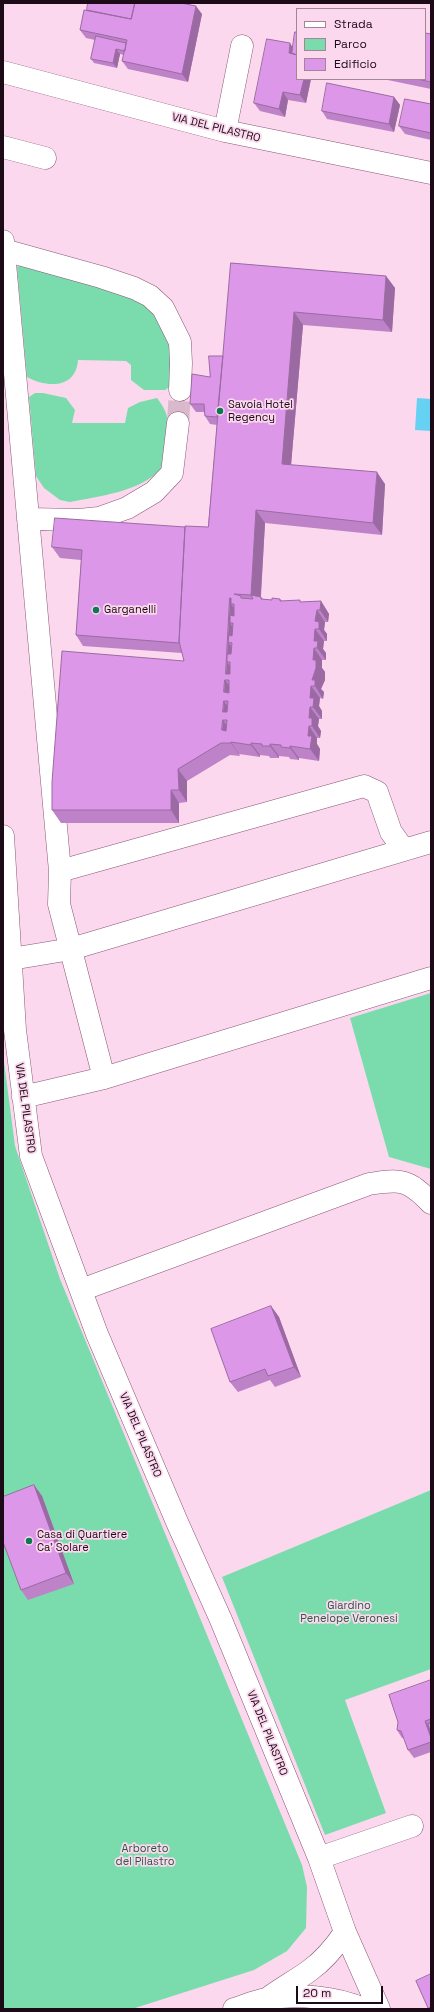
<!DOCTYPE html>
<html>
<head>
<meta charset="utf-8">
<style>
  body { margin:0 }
  #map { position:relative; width:434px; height:2012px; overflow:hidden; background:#fbd8ed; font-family:"Space Grotesk",sans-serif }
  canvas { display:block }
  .frame { position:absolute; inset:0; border:4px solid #1d0a17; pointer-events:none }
  .legend { position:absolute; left:296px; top:8px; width:130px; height:72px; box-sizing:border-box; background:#fbd8ed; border:1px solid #a28697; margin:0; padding:5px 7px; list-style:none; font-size:12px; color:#1d0a17 }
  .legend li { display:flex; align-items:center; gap:8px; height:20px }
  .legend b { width:20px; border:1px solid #a28697 }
  .scale { position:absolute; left:296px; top:1986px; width:87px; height:18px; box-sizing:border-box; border:2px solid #1d0a17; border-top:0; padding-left:5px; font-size:12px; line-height:14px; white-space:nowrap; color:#1d0a17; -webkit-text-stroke:3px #fbd8ed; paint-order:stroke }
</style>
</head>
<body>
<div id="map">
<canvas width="434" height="2012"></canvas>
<div class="frame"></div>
<ul class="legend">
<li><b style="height:5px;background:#fff"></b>Strada</li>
<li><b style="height:11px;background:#7adcad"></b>Parco</li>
<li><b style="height:11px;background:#dd97e9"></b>Edificio</li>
</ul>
<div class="scale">20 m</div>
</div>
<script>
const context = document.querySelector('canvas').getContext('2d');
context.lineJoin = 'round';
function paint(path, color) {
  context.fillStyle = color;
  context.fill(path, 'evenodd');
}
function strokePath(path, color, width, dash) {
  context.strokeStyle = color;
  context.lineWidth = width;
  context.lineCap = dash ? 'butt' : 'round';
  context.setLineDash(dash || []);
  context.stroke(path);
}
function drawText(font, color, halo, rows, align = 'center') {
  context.font = font + ' "Space Grotesk",sans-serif';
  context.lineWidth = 3.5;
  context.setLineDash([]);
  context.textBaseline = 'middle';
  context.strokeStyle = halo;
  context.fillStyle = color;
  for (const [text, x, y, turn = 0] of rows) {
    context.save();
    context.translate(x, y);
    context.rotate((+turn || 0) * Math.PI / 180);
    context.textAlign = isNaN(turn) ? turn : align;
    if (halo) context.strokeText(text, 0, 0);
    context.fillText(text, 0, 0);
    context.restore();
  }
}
const green = new Path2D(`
  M23,264L142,298L157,310L174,342L171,386L165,390H144L131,380V365L126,361L78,360C76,389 47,388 27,377L17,267Z
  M35,393H43L66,398L75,410L72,423H125L128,408L140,402L157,398C167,410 171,425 169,440C167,450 166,462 160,469C143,491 96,497 70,502L60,500L44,488L36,476L29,397Z
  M431,993V1169L389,1157L350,1018Z
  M3,1054L15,1146L60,1279L302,1865L307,1887L306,1928L287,1951L254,1970L132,2009H3Z
  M431,1490V1669L345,1700L386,1813L325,1835L222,1577Z`);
const water = new Path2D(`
  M417,398L431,399V431L415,430Z`);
const minorTunnel = new Path2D(`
  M178,423L180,390`);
const minor = new Path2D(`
  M3,72L225,131L431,173
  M225,131L242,46
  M3,147L45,158
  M3,241L60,871L59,904L104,1078
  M4,250L101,277L134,288L150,296L163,308L180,342L181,363L180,390
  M28,519L79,520L99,518L127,508L154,492L172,473L178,423
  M3,836L15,1030L31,1156L97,1334L177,1522L221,1620L319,1858L345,1932L379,2009
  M60,871L364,786L377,792L391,832L404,850
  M11,959L71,949L431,842
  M23,1097L104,1078L431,978
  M81,1290L369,1184C401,1179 408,1179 431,1203
  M319,1858L412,1826
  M267,1999C280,1989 295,1981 309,1971C323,1961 335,1947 345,1932
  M234,2009C244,2006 255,2001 266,1999C295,1993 337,1997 363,2009`);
const wall = new Path2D(`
  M87,10L202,14L188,82L128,69L122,61L124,55L120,54L117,68L94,63L91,59L95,40L86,38L80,30Z
  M431,34V89L383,79H425Z
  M297,79H311L306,103L288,100L285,117L260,111L254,103Z
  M394,97L400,105L394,132L327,119L322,111Z
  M431,104V140L405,134L399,126Z
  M231,263L386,276L395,288L392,332L303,325L291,465L385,484L382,535L265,523L261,597L263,599L272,600L280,599L282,601L302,602L321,601L329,614L328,622H325L324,630L327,634V641H324L323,649L326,653V660H322V668L325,672V680L321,689L324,692L323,699L320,698L319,706L322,711V719H319L318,726L321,731L320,738H317V744L320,749L319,761L299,758V760L290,759L289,757L279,756V758H270L269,756L260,755V757L239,754L240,756L230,755L187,781V802L179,803V823H61L52,810L184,661L182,653L83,646L76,635L81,560L60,558L52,547L185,527H208L217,425L210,424L205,416L204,412H196L190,404L210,377L223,356Z
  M271,1306L279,1317L301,1377L275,1387L270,1380L238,1392L230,1382Z
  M34,1485L42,1496L74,1584L28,1600L21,1590Z
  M431,1680V1752L414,1758L408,1750L404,1738H402L397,1730Z`);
const shadedWall = new Path2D(`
  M196,6L202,14L188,82L182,74Z
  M290,43L295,51V57L289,53Z
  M116,49L120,54L117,68L113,63Z
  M304,79H311L306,103L300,95Z
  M283,92L288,100L285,117L279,109Z
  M394,97L400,105L394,132L389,124Z
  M386,276L395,288L392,332L383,320Z
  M294,312L303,325L290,477L282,464Z
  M377,472L385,484L382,535L373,523Z
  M256,510L265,523L260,607L251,595Z
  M230,598L234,604H231L238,614L233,623H230L237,634L232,643L228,642L236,653L227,662L235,673L234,686L226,674Z
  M321,601L329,614L328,622L320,610Z
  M317,610L325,622L324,630L327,634V641L319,629L315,621Z
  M315,629L324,641L323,649L326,653V660L317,648L314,641Z
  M314,648L322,660V668L325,672V680L321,689L324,692L323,699L315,686L312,680Z
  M225,680L234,692H224Z
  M311,686L320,698L319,706L322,711V719L313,707L310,698Z
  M224,701L232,713L223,712Z
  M310,707L319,719L318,726L321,731L320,738L312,726L309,718Z
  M223,720L231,732L222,730Z
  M309,726L317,738V744L320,749L319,761L310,749L308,736Z
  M231,742L239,754L240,756L231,743Z
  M251,743L260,755V757L251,745Z
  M270,744L279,756V758L270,746Z
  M290,746L299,758V760L290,748Z
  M178,769L187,781V802L179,790Z
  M171,790L179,803V823L171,810Z
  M271,1306L279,1317L301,1377L294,1367Z
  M34,1485L42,1496L74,1584L66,1573Z
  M425,1721L431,1729V1738Z`);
const building = new Path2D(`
  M88,3H135L131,19L87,10Z
  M135,3H181L196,6L182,74L122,61L127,40L80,30L84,10L131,19Z
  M295,32H297V55L292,53Z
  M425,33L431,34V82L417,79H425Z
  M96,36L126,43L125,51L116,49L113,63L91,59Z
  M267,39L290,43L289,53L297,55V79H304L300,95L283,92L279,109L254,103Z
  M327,83L394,97L389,124L322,111Z
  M405,99L431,104V133L399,126Z
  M231,263L386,276L383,320L294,312L282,464L377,472L373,523L256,510L251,595L234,594L241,596V598L253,599L251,595L261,597V599L272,600V598L280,599V601L300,600V602L321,601L320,610H317L315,621L319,622V629H315L314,641H318L317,648H314L313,660H316V668L312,680H315V686H311L310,698H314L313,707H310L309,718H312V726H309L308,736H312L310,749L290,746V748L281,747V745L270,744V746H262V744L251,743V745L231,742V743H221L178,769L179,790H171V810H52V782L62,651L184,661L179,641L185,526L208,527ZM230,598H231V604H234V616L230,615V623H233L232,636L229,635L228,642L232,643L231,654H227V662H230V674H226ZM225,680H229V693L224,692ZM224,701H228L227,712H223ZM223,720H227L226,731L222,730Z
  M209,356H223L217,417L205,416L204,404H190L192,374L210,377Z
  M55,518L185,527L179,643L76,635L82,550L52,547Z
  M271,1306L294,1367L268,1376L265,1369L230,1382L211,1329Z
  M34,1485L66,1573L21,1590L3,1542V1497Z
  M431,1680V1719L425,1721L431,1738V1742L408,1750L401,1731L397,1730L398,1722L389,1695Z
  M431,1723V1734L428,1724Z
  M431,1974V2007L428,2008L416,1981Z`);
const markers = [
  [220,411,4,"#0d7851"],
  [96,610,4,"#0d7851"],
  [29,1541,4,"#0d7851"]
];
const streetNames = [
  ["VIA DEL PILASTRO",216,128,14],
  ["VIA DEL PILASTRO",25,1108,82],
  ["VIA DEL PILASTRO",140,1435,67],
  ["VIA DEL PILASTRO",267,1733,68]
];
const poiNames = [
  ["Savoia Hotel",228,405],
  ["Regency",228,418],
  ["Garganelli",104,610],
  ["Casa di Quartiere",37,1535],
  ["Ca' Solare",37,1548]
];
const parkNames = [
  ["Giardino",349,1606],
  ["Penelope Veronesi",349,1619],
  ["Arboreto",145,1849],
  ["del Pilastro",145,1862]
];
paint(green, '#7adcad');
paint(water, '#66d1f3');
strokePath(minorTunnel, '#dab9cd', 22, [22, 11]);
strokePath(minor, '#8a5777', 23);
strokePath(minor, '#fff', 22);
paint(wall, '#be82c8');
paint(shadedWall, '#9b6aa3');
paint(building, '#dd97e9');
strokePath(building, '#9b6aa3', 1);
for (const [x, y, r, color] of markers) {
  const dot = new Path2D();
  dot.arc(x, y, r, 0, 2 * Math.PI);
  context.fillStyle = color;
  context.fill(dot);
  strokePath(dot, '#fbd8ed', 1.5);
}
drawText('11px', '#1d0a17', '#fbd8ed', streetNames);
drawText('11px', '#1d0a17', '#fbd8ed', poiNames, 'left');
drawText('11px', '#295a43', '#fbd8ed', parkNames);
</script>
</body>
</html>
